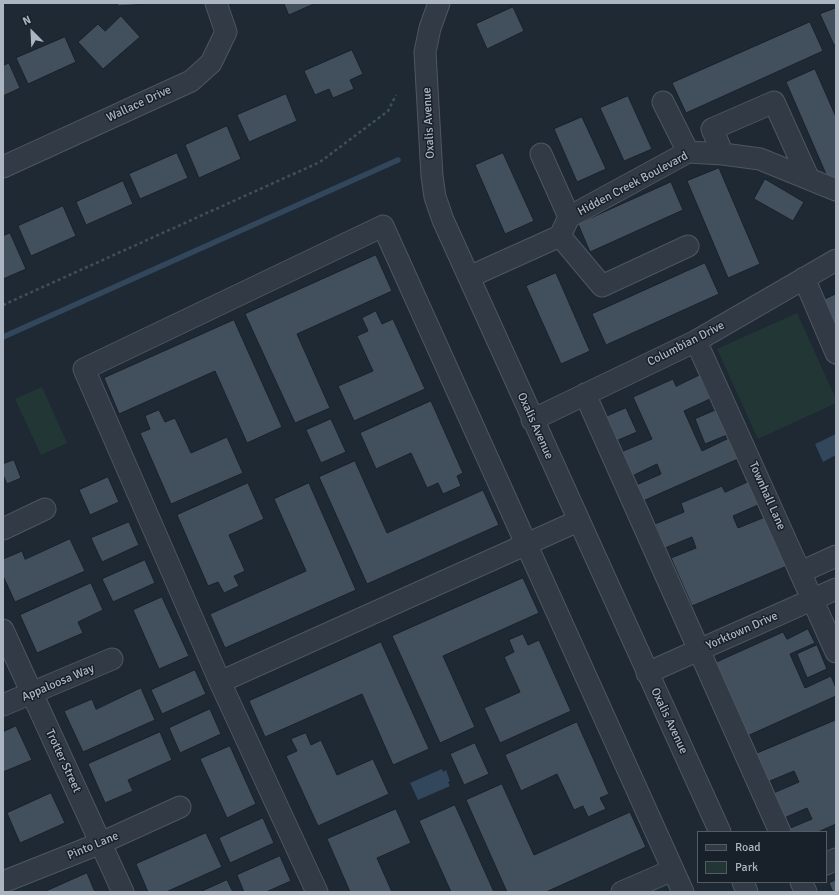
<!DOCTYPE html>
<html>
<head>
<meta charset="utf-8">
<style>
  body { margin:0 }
  #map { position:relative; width:839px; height:895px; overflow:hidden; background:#1f2934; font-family:Signika,sans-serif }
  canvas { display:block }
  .frame { position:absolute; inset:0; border:4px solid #acb6c2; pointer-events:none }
  .legend { position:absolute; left:697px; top:831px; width:130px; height:52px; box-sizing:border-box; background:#182029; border:1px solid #535c66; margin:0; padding:5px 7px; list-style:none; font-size:12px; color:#acb6c2 }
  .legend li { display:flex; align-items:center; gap:8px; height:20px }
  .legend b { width:20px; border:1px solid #535c66 }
  .north { position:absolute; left:12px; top:12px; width:40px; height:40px; -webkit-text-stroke:3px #182029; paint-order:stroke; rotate:336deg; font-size:11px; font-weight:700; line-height:16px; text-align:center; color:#acb6c2 }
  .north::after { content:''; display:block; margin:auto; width:14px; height:18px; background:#acb6c2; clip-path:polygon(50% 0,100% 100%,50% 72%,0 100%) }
</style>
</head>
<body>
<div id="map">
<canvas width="839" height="895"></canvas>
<div class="frame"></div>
<ul class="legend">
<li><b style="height:5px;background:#323b45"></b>Road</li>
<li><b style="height:11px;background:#223636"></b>Park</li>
</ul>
<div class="north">N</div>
</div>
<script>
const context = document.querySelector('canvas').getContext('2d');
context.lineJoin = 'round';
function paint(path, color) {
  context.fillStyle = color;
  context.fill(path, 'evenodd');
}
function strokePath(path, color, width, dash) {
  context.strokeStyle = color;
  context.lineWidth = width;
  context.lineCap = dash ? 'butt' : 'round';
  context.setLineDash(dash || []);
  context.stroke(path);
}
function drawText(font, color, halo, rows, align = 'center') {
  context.font = font + ' Signika,sans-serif';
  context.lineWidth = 3;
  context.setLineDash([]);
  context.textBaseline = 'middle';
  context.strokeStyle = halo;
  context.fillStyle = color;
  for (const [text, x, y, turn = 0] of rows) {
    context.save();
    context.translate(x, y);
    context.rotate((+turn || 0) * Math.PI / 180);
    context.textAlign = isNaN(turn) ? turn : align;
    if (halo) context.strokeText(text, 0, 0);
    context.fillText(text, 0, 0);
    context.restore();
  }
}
const green = new Path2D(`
  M797,313L836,399V403L758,439L717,349Z
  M42,387L67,443L41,455L15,399Z`);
const water = new Path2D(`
  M836,434V455L823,462L815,444Z
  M442,769L443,772L446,770L450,781L448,782L450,786L418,800L410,783Z`);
const stream = new Path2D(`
  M3,337L398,160`);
const building = new Path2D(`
  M118,3H147V4L118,6Z
  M284,3H316L289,15Z
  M513,7L524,31L487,49L476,24Z
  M836,8V44L834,45L820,14Z
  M121,16L140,37L103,69L78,42L98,24L105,31Z
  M810,22L823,51L686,113L672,83Z
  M65,37L76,62L28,84L16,58Z
  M352,50L363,74L350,80L354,89L333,98L329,89L315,95L304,71Z
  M9,63L20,88L3,96V66Z
  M815,69L836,117V178L829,181L786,82Z
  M286,94L297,121L249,142L237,115Z
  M628,96L652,149L624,161L600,108Z
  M582,117L606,169L577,182L554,129Z
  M227,126L241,159L199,178L185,145Z
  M177,153L188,178L140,199L129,174Z
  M503,153L534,221L505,234L475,165Z
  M719,168L760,264L728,278L687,181Z
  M765,179L804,202L793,221L754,199Z
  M123,181L133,204L86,225L76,202Z
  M671,182L683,210L590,252L578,224Z
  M63,206L76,236L31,256L18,226Z
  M10,233L26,269L3,279V236Z
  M376,255L392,291L297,334L330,408L295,423L245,314Z
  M705,263L719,294L606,345L592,314Z
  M556,273L590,351L561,364L526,286Z
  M836,294V332L823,300Z
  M376,311L382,324L393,319L425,389L354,421L338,386L373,371L357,336L368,331L362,318Z
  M234,320L282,427L247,443L215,371L119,414L104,378Z
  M700,375L710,399L684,411L702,451L729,438L738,459L643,501L636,485L661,474L657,464L632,476L621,452L652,439L633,397L673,379L676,386Z
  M431,401L463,473L457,476L461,486L443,494L438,483L427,488L411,453L376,469L360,433Z
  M626,408L637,432L616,441L605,417Z
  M159,410L165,422L175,418L191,453L227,437L243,473L171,504L140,433L150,429L145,416Z
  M716,410L727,435L705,444L695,419Z
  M331,419L346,452L321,463L306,430Z
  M14,460L21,478L7,484L3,475V464Z
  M355,461L387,533L483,490L499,525L367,584L319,477Z
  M108,477L119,502L90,515L79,490Z
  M748,482L758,505L733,516L738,528L765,517L787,566L692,606L671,558L696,548L692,537L665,548L655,524L684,512L681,503L722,486L725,492Z
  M248,483L264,519L229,535L245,571L234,576L239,586L224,593L218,582L208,586L177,515Z
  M309,483L356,590L225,648L210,614L306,571L274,499Z
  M129,522L139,545L102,562L91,538Z
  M70,539L85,571L15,602L3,576V559L22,551L25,559Z
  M145,560L155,583L113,602L102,579Z
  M523,578L539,613L443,656L475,727L440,743L392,636Z
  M91,583L103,610L78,622L83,633L37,653L20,615Z
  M162,597L189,656L159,669L133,610Z
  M808,629L815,643L790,654L805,688L831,676L836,688V696L745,737L712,664L783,632L787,639Z
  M523,634L528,645L539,640L571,711L500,743L484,708L520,692L504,657L514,652L509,640Z
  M381,642L429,749L393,765L362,694L265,737L249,701Z
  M817,645L827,669L807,678L797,654Z
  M195,670L206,694L162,714L151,690Z
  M141,688L155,720L83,752L64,711L92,699L96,709Z
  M210,709L221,734L180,753L169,728Z
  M836,720V824L818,832H789L788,829L812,819L807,808L782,819L771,794L799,782L794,771L765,783L753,755Z
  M577,722L609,794L600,798L606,809L588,817L583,806L574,810L557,774L521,791L505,755Z
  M16,726L32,760L3,772V732Z
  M160,732L172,760L128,780L133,791L105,803L88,764Z
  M306,733L311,745L321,740L337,775L373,759L389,794L318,826L286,756L297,751L291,739Z
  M475,743L489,774L464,785L450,754Z
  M230,746L256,804L227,818L200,759Z
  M502,784L534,855L630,812L646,847L546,892H507L466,800Z
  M51,793L65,823L20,843L7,813Z
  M455,805L494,892H451L419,821Z
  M396,809L411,843L377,858L392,892H350L327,839Z
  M263,818L274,843L230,863L219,838Z
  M206,833L222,867L166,892H148L136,864Z
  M280,856L291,881L266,892H244L237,875Z
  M87,873L95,892H44Z
  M227,880L233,892H200Z
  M836,880V892H833L829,883Z`);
const path = new Path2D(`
  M3,305L320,162L388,111L396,95`);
const minor = new Path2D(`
  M439,3L430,28L425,52L432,176L435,197L443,220L720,832
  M663,102L688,152
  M541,154L569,217
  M723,154L712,129L774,102L808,177
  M3,167L191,81L211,63L226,32L216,3
  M560,236L602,286L688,246
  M469,277L560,236L569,217L688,152L723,154L760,159L836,190
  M804,278L836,353
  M696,341L836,652
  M585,394L780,832
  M532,420L696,341L836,260
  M3,529L45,509
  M801,572L836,556
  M3,630L123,892
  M647,673L836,589
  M220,682L578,521
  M3,705L112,659
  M826,864L836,859
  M3,882L101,843L180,807
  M743,882L747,892
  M801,882L806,892
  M317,892L220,682L84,369L383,226L683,892
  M622,892L673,870`);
const streetNames = [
  ["Wallace Drive",139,104,-25],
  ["Oxalis Avenue",429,123,-93],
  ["Hidden Creek Boulevard",633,184,-28],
  ["Columbian Drive",686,344,-27],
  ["Oxalis Avenue",535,426,66],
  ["Townhall Lane",767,496,66],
  ["Yorktown Drive",742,631,-24],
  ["Appaloosa Way",58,683,-23],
  ["Oxalis Avenue",669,721,65],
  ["Trotter Street",63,761,65],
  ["Pinto Lane",93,846,-23]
];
paint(green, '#223636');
paint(water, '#32465c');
strokePath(stream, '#32465c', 5.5);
paint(building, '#424f5c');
strokePath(building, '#1a222b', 1);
strokePath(minor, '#4d5660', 23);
strokePath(path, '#3e5253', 2.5, [3, 3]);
strokePath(minor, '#323b45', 21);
drawText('12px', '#acb6c2', '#182029', streetNames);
</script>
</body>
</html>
